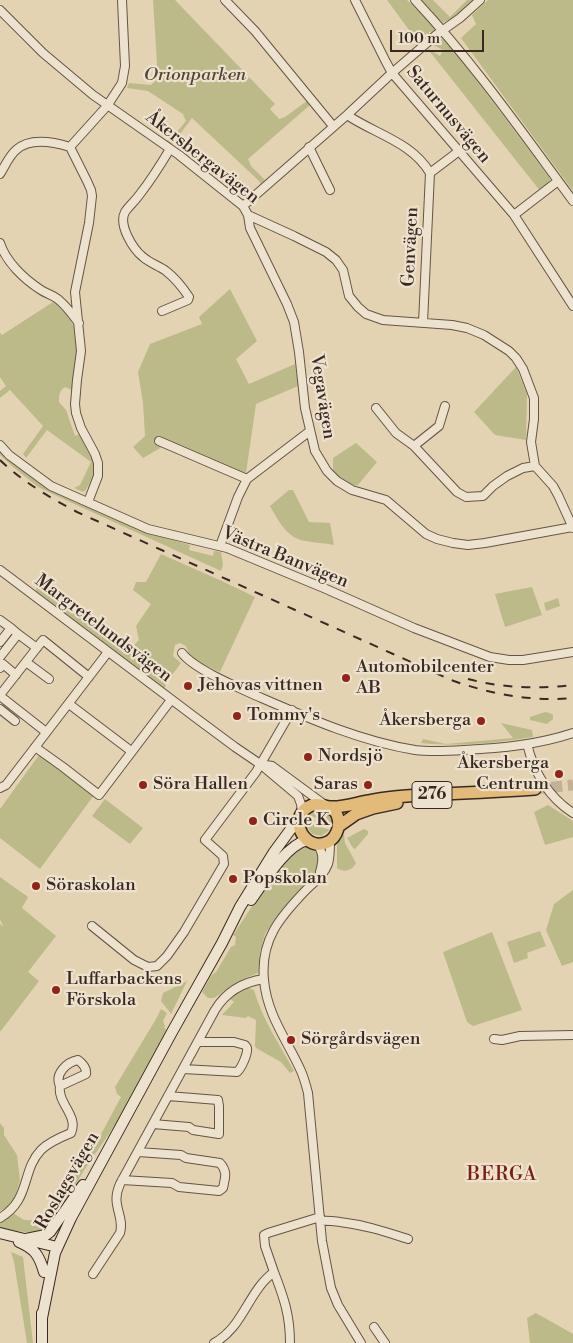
<!DOCTYPE html>
<html>
<head>
<meta charset="utf-8">
<style>
  body { margin:0 }
  #map { position:relative; width:573px; height:1343px; overflow:hidden; background:#e4d3b2; font-family:"Libre Bodoni",serif }
  canvas { display:block }
  .scale { position:absolute; left:390px; top:30px; width:94px; height:22px; box-sizing:border-box; border:2px solid #3a2922; border-top:0; padding-left:6px; font-size:15px; line-height:18px; white-space:nowrap; color:#3a2922; -webkit-text-stroke:4px #ede2cd; paint-order:stroke }
</style>
</head>
<body>
<div id="map">
<canvas width="573" height="1343"></canvas>
<div class="scale">100 m</div>
</div>
<script>
const context = document.querySelector('canvas').getContext('2d');
context.lineJoin = 'round';
function paint(path, color) {
  context.fillStyle = color;
  context.fill(path, 'evenodd');
}
function strokePath(path, color, width, dash) {
  context.strokeStyle = color;
  context.lineWidth = width;
  context.lineCap = dash ? 'butt' : 'round';
  context.setLineDash(dash || []);
  context.stroke(path);
}
function drawText(font, color, halo, rows, align = 'center') {
  context.font = font + ' "Libre Bodoni",serif';
  context.lineWidth = 4.5;
  context.setLineDash([]);
  context.textBaseline = 'middle';
  context.strokeStyle = halo;
  context.fillStyle = color;
  for (const [text, x, y, turn = 0] of rows) {
    context.save();
    context.translate(x, y);
    context.rotate((+turn || 0) * Math.PI / 180);
    context.textAlign = isNaN(turn) ? turn : align;
    if (halo) context.strokeText(text, 0, 0);
    context.fillText(text, 0, 0);
    context.restore();
  }
}
const green = new Path2D(`
  M153,0H175L275,104L270,109L279,119L285,117L307,101L310,105L248,159L251,166L266,181L261,184L258,180L192,118L172,145L165,141L171,139L186,121L183,114L148,91L127,88L129,83L151,85L155,81L157,63Z
  M387,0H407C416,9 433,22 436,33L435,34L434,31L429,32V37L420,45Z
  M422,0H433L450,17L467,0H473L472,3L451,19L442,23L439,20L437,21Z
  M488,0H573V191L461,38L476,24L472,15Z
  M441,39L445,40L451,46L549,177L550,180L546,187L541,192L427,48L440,56L443,50L431,44Z
  M230,289L257,341L236,359L249,384L295,364L298,386L256,404L246,473L232,469L158,437L154,443L162,447L143,458L133,447L145,436L143,403L138,372L150,344L202,324L199,317Z
  M53,302C60,308 68,315 72,323C81,338 77,374 72,390L65,387C59,391 59,395 59,402L66,410L75,436L79,434L93,461L95,473L86,490L83,492L74,488L80,485L91,462L47,430L26,458L23,454L43,426L10,390L0,398V391L6,386L0,377V333L2,335Z
  M516,367L527,394L526,440L495,435L474,412Z
  M356,443L377,462L358,485H348L333,472V458Z
  M0,451L20,467L74,500L151,534L190,545L189,550L213,556L214,551L221,552L223,565L221,571L59,497L38,487L12,466L0,455Z
  M289,490H293L309,522L330,523L334,545C324,543 315,543 306,541C287,539 278,520 270,506Z
  M161,554L224,582L255,597L220,672L191,659L186,646L180,643L175,645L173,656L181,663L166,683L164,691L37,594L36,589L41,582L48,584L51,594L104,631L121,646L128,645L132,647L139,640L136,626L151,604L133,590L136,582H146Z
  M532,587L542,615L505,627L495,594Z
  M558,598L560,606L546,611L544,603Z
  M545,712L550,713L553,715V719L547,724L530,720V717Z
  M501,723L532,730L533,737C498,743 457,747 421,743L423,739L446,744L513,738Z
  M39,755L94,795L40,869L0,838V809Z
  M105,799L143,828L130,844L92,816Z
  M548,805L573,821V837L545,845L534,812Z
  M312,809L326,810L331,817L332,825L307,814Z
  M307,822L330,830L321,836L312,834L307,827Z
  M364,829L368,831V834L355,849L353,848L347,838Z
  M342,833L344,835L345,843L356,863C352,871 344,873 337,868V842Z
  M305,846L312,848L319,856V868L310,883L274,920L265,934L260,952L258,973L246,978L214,998H208L202,992L211,976L216,972L231,947L235,945L236,937L233,935C250,911 280,858 305,846Z
  M0,877L28,897L22,908L56,936L28,972L39,981L0,1032V924L4,927L0,920Z
  M573,890V962L562,966L546,930L554,904Z
  M540,931L546,946L527,953L528,958L514,963L507,942Z
  M492,932L522,1010L473,1026L467,1022L443,952Z
  M187,981L171,1014L161,1001L163,993Z
  M246,987L254,990C262,1019 280,1045 294,1071L290,1073L281,1062L256,1048L255,1046L256,1020L248,1016L246,1018L222,1015L234,1002L229,998L238,989Z
  M161,1009L167,1013L163,1021L165,1026L164,1028L167,1030C153,1065 132,1099 111,1131C102,1144 92,1158 83,1172C74,1187 59,1220 45,1229C34,1236 12,1230 0,1228V1222L13,1213L24,1220L47,1221L54,1213L87,1148L92,1151L121,1097L117,1094L115,1087L156,1019Z
  M0,1123L4,1128V1135L17,1155L20,1180L13,1204L0,1211Z
  M11,1252L23,1257L33,1343H27L14,1262Z
  M536,1313L573,1334V1343H530L527,1318Z`);
const primaryTunnel = new Path2D(`
  M535,789L573,785`);
const street = new Path2D(`
  M225,0L255,31L333,126
  M355,0L386,62L392,73L514,215L558,181
  M415,0C473,62 522,132 573,201
  M0,10L43,53L93,95L179,155L243,206L248,215L294,236L326,252L336,260L343,270L349,296L358,307L366,314L383,320L452,325L467,328L484,335L509,351L516,358L523,369L534,398V419L531,442L535,466L553,486L558,495L573,528
  M347,115C375,134 412,142 430,173
  M70,147L87,181L91,190L92,196L89,223L75,292L81,351L77,380L75,404L76,413L81,428L95,454L98,463V476L88,502
  M70,147L107,106L122,83L125,66L122,0
  M309,147L330,190
  M0,174C5,166 9,156 16,150C30,137 54,142 70,147
  M243,206L347,115L392,73L436,35L460,18L480,0
  M248,215L250,228L287,304L294,322L299,352L305,408L315,451L327,471L337,481L352,490L386,500L426,534L437,539L453,543L468,545L485,543L573,527
  M514,215L573,306
  M0,243C6,262 24,279 41,290C47,294 56,296 61,302C68,308 73,316 79,323
  M162,311L188,300L189,297C183,288 175,278 166,271C159,266 150,263 143,257C133,249 118,225 125,212C129,206 136,200 140,194C151,180 161,164 170,149
  M423,323L430,173L459,151
  M376,408L396,433L414,446L457,492L466,497L483,496L493,486L507,476L523,468L535,466
  M159,441L247,479
  M0,445L9,455L51,486L148,529L227,548L326,589L414,628L490,657L509,660H523L573,652
  M414,446L439,426L445,406
  M220,546L238,497L247,479L310,431
  M0,570L196,718L235,747L260,764L298,796L301,804L302,813
  M0,620L11,628
  M0,642L11,628L18,634
  M182,653C194,669 237,687 257,696C308,718 360,741 415,750C431,752 448,751 464,750C501,748 537,745 573,733
  M0,657L18,634L37,648
  M26,662L49,679
  M0,668L3,664L16,675
  M0,695L43,640L89,677
  M0,696L46,732
  M69,704L131,751
  M0,709L15,721
  M527,744C534,772 548,797 573,813
  M35,747L63,767L99,795L171,700
  M260,764L272,766L325,805
  M0,788L6,785L108,652
  M330,841C330,848 330,857 328,864C324,875 314,882 306,890C280,917 260,940 264,980C267,1015 287,1040 301,1071C304,1078 306,1085 308,1093L322,1241L331,1288L338,1305L361,1343
  M317,844C324,853 323,861 320,872
  M92,926L134,960L148,967L157,966L167,956L184,932L224,864L223,856L205,840L256,772L292,710
  M494,1039L502,1040L520,1036L573,1035
  M183,1069L237,1072C241,1069 248,1054 247,1048C247,1047 246,1046 245,1045L234,1042H198
  M153,1124L189,1127L193,1130L219,1134V1106L218,1100L168,1096
  M122,1180L172,1183L179,1187L219,1191L223,1188C225,1178 228,1172 220,1163L186,1158L181,1155L138,1152
  M0,1218C31,1200 21,1171 41,1150C49,1142 61,1137 71,1133C79,1116 57,1103 60,1086L86,1074C87,1068 82,1063 78,1060C67,1062 54,1074 60,1086
  M320,1221C327,1220 333,1221 340,1222C365,1225 383,1231 408,1239
  M274,1272C284,1298 290,1315 290,1343
  M93,1274L120,1233C125,1215 110,1206 120,1184L215,1010C226,992 243,982 264,979
  M374,1327L385,1343
  M214,1343C243,1328 248,1291 274,1272L265,1246L264,1235L268,1233L320,1217`);
const secondary = new Path2D(`
  M251,900C264,882 285,846 307,840
  M0,1233L57,1247
  M26,1239L46,1235L50,1232L83,1185
  M19,1242C35,1249 39,1255 44,1272
  M42,1313V1343
  M42,1318L55,1253L71,1218L172,1032L222,943L240,907L274,852L299,818`);
const primary = new Path2D(`
  M330,807C332,809 336,812 337,815C341,825 337,837 328,842C306,853 287,820 308,807C316,802 322,806 330,807C342,808 356,803 368,801C391,796 416,795 440,794C472,793 504,791 535,789
  M339,826L356,814L373,808L397,803`);
const rail = new Path2D(`
  M0,460C23,482 49,497 77,512L451,680C490,694 532,702 573,698
  M468,679C502,688 538,689 573,685`);
const markers = [
  [346,678,5,"#8f2418"],
  [188,686,5,"#8f2418"],
  [237,716,5,"#8f2418"],
  [481,721,5,"#8f2418"],
  [308,757,5,"#8f2418"],
  [559,774,5,"#8f2418"],
  [143,785,5,"#8f2418"],
  [368,785,5,"#8f2418"],
  [253,821,5,"#8f2418"],
  [233,879,5,"#8f2418"],
  [36,886,5,"#8f2418"],
  [56,990,5,"#8f2418"],
  [291,1040,5,"#8f2418"]
];
const shields = [
  [432,795,40]
];
const shieldNames = [
  ["276",432,795]
];
const parkNames = [
  ["Orionparken",195,76]
];
const streetNames = [
  ["Saturnusvägen",448,115,50],
  ["Åkersbergavägen",202,158,38],
  ["Genvägen",411,247,-87],
  ["Vegavägen",322,397,81],
  ["Västra Banvägen",285,558,22],
  ["Margretelundsvägen",103,629,37],
  ["Roslagsvägen",68,1181,-60]
];
const poiNames = [
  ["Automobilcenter",356,668],
  ["AB",356,689],
  ["Jehovas vittnen",198,686],
  ["Tommy's",247,716],
  ["Åkersberga",471,721,"right"],
  ["Nordsjö",318,757],
  ["Åkersberga",549,764,"right"],
  ["Centrum",549,785,"right"],
  ["Söra Hallen",153,785],
  ["Saras",358,785,"right"],
  ["Circle K",263,821],
  ["Popskolan",243,879],
  ["Söraskolan",46,886],
  ["Luffarbackens",66,980],
  ["Förskola",66,1001],
  ["Sörgårdsvägen",301,1040]
];
const neighbourhoodNames = [
  ["BERGA",502,1175]
];
paint(green, '#bbba88');
strokePath(primaryTunnel, '#c2b195', 11, [11, 5.5]);
strokePath(street, '#645446', 10);
strokePath(secondary, '#3a2922', 12);
strokePath(primary, '#3a2922', 14);
strokePath(street, '#ede2cd', 8);
strokePath(secondary, '#ede2cd', 10);
strokePath(primary, '#e2ba79', 11);
strokePath(rail, '#3a2922', 2, [9, 9]);
for (const [x, y, r, color] of markers) {
  const dot = new Path2D();
  dot.arc(x, y, r, 0, 2 * Math.PI);
  context.fillStyle = color;
  context.fill(dot);
  strokePath(dot, '#ede2cd', 2);
}
for (const [x, y, w] of shields) {
  const box = new Path2D();
  box.roundRect(x - w / 2, y - 13.5, w, 27, 4);
  context.fillStyle = '#ede2cd';
  context.fill(box);
  strokePath(box, '#3a2922', 1);
}
drawText('bold 16px', '#3a2922', null, shieldNames);
drawText('italic 18px', '#544636', '#ede2cd', parkNames);
drawText('18px', '#3a2922', '#ede2cd', streetNames);
drawText('18px', '#3a2922', '#ede2cd', poiNames, 'left');
context.letterSpacing = '1px';
drawText('19px', '#7a1f14', '#ede2cd', neighbourhoodNames);
context.letterSpacing = '0px';
</script>
</body>
</html>
